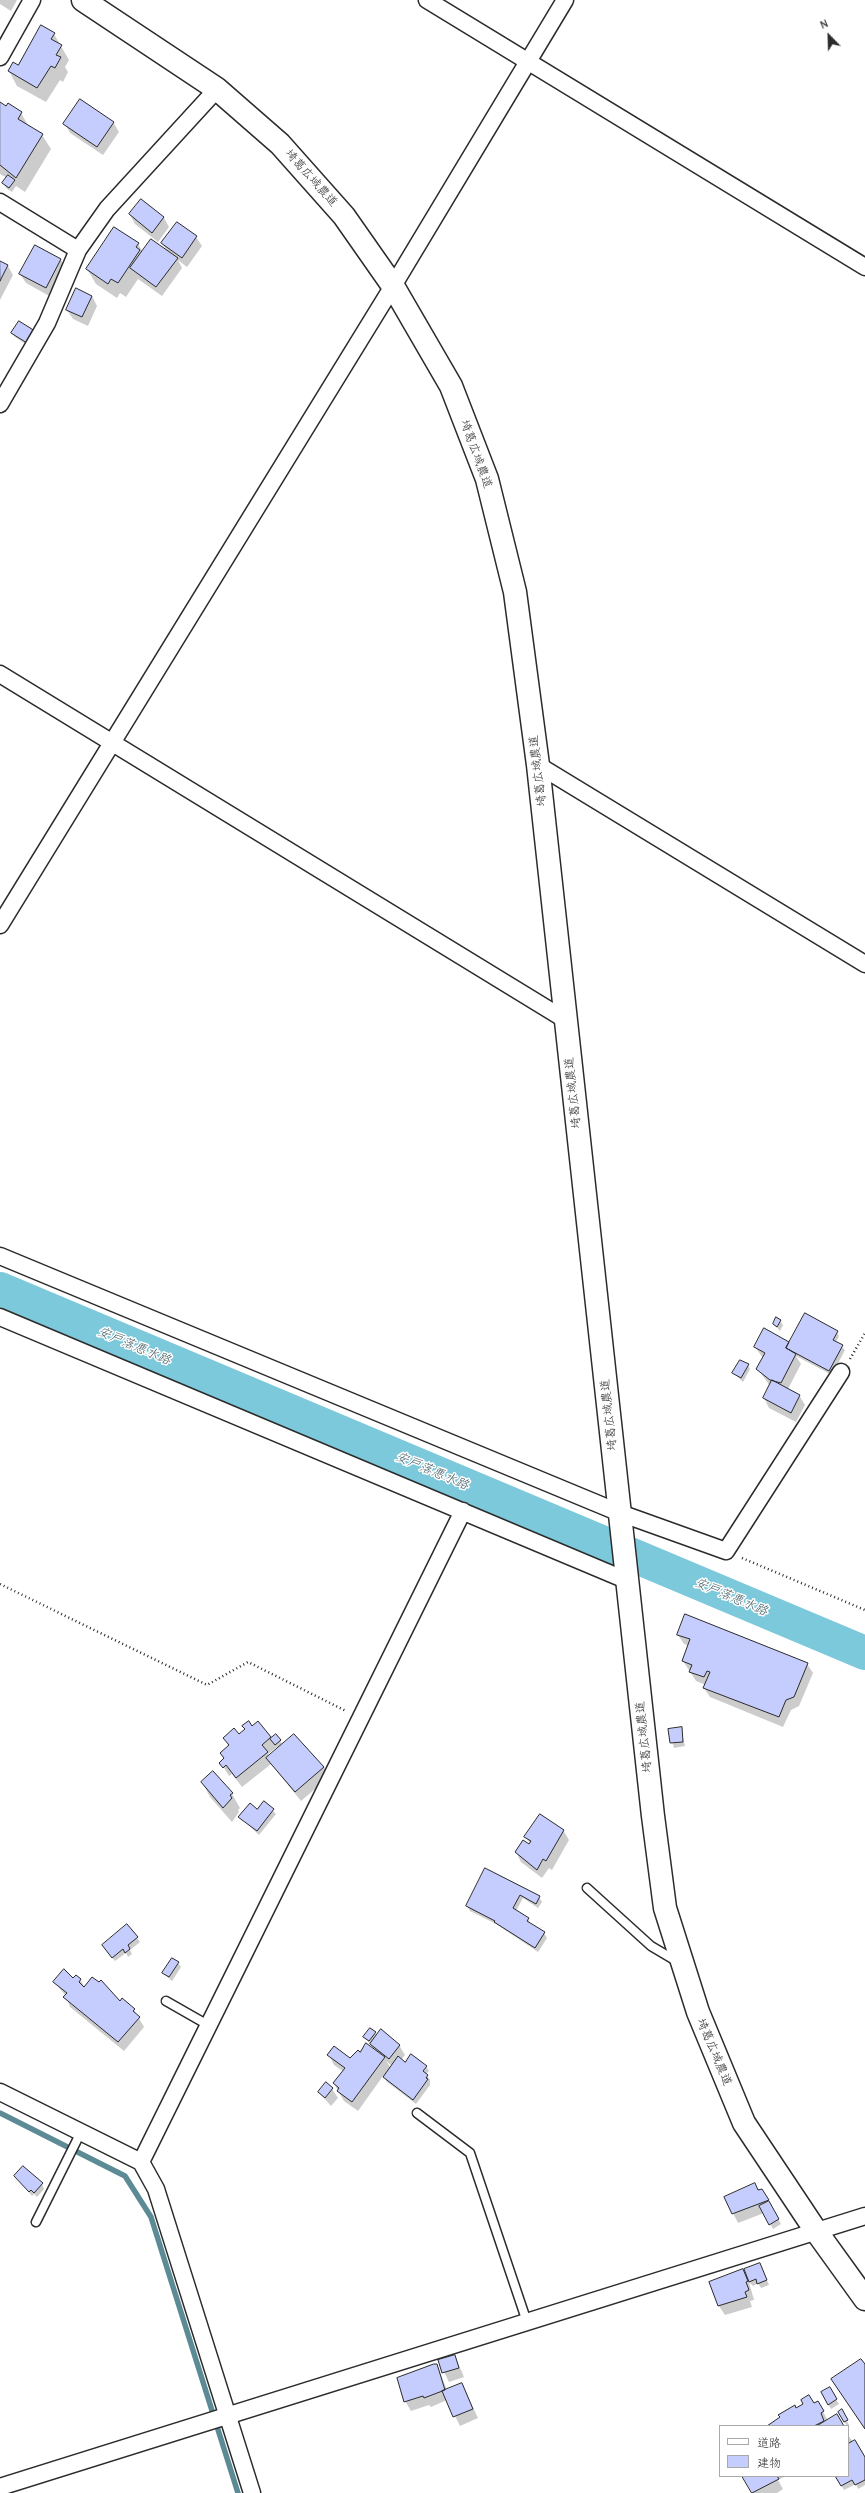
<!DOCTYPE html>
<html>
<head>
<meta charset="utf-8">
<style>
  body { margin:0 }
  #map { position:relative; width:865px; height:2493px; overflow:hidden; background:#fff; font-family:"Comic Neue","Klee One",sans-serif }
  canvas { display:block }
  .legend { position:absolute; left:719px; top:2425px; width:130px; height:52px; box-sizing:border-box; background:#fff; border:1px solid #aaa; margin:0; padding:5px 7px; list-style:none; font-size:12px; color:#2b2b2b }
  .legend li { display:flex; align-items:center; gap:8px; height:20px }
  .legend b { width:20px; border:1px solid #aaa }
  .north { position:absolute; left:809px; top:16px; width:40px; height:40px; -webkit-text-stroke:3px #fff; paint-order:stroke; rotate:337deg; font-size:11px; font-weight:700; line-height:16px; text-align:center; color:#2b2b2b }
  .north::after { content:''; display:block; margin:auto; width:14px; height:18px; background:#2b2b2b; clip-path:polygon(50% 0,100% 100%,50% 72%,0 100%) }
</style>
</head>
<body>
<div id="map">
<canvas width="865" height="2493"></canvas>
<ul class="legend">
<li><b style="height:5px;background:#fff"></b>道路</li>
<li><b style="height:11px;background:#c5ccfe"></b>建物</li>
</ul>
<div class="north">N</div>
</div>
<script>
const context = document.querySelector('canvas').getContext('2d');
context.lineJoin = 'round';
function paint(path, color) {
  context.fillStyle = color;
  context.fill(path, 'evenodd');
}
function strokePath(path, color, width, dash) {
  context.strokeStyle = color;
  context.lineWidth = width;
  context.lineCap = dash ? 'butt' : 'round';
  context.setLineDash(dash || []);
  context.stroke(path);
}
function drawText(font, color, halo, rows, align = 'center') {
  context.font = font + ' "Comic Neue","Klee One",sans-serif';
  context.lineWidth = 3;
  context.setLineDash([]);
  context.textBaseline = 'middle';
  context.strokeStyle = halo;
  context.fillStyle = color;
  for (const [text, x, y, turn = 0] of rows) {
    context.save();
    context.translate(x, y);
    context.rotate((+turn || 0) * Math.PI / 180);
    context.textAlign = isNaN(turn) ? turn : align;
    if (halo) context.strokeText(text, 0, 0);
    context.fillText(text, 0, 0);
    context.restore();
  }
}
const shadow = new Path2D(`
  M0,0H17L11,11L0,4Z
  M54,34L69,60L65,67L68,72L63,82L60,80L46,102L17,86L9,71L18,66Z
  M0,104L21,113L29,127L42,135L51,149L25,192L16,186L12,192L6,188L4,184L7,178L0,174Z
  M113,122L119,132L103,155L70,133L65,124Z
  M141,201L164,218L169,227L158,242L135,224L130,215Z
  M177,223L196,237L202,246L187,267L178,260L182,268L162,296L138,279L126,297L120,293L117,298L96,284L87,269L138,244L143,252L167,251L162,243Z
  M35,246L61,260L66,269L51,297L26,283L20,274Z
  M0,262L8,266L13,275L0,300Z
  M92,296L97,306L88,326L73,319L67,310Z
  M34,332L30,347L15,337L12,333Z
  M780,1321L783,1325L780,1331L774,1324Z
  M837,1332L839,1336L836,1342L845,1350L832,1375L796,1356L801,1364L788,1389L799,1395L805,1405L796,1422L769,1408L764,1398L770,1386L758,1369L763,1358L755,1347L788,1343L789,1344Z
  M748,1365L750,1369L743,1382L734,1373Z
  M678,1635L807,1664L813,1673L799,1706L791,1710L783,1727L710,1697L704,1688L706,1685L696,1681L683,1661L689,1646L684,1644Z
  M258,1722L271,1739L276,1735L283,1745L324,1767L329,1777L301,1801L271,1764L242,1787L232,1774L229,1776L221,1763L225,1759L229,1747L224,1738L239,1735ZM277,1747L278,1749L269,1757L268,1754Z
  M681,1729L685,1746L674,1748L669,1730Z
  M202,1782L232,1794L240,1808L238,1810L239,1812L232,1822L210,1797Z
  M264,1802L276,1814L259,1835L240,1817L258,1810Z
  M563,1830L569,1840L552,1870L549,1868L542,1878L521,1862L516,1852L532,1848L526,1837Z
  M486,1869L539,1897L542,1902L538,1908L523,1898L516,1911L528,1918L530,1924L544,1933L547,1938L538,1952L496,1924L470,1911L467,1906Z
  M137,1938L140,1942L130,1950L132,1954L128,1957L126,1953L115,1961L105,1949Z
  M178,1963L181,1967L172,1981L163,1973Z
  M74,1979H80L85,1988L134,2010L144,2027L124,2051L70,2007L66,1996L54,1982Z
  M375,2033L377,2036L399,2045L405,2055L401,2060L405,2063L426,2066L429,2071L426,2074L430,2080V2085L416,2104L387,2082L383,2076L358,2111L344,2101L338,2091L334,2083L343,2071L334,2065L329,2055L350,2059L360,2053L376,2051L365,2038ZM386,2061L392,2066L391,2068Z
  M332,2089L338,2098L331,2106L319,2092Z
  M15,2176L42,2184L44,2189L37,2197L34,2194L32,2196Z
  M755,2185L768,2200L781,2224L773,2229L764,2213L738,2223L725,2197Z
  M762,2268L769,2285L761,2288L758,2283L753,2286L749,2282L754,2300L750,2301L752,2307L725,2315L719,2306L743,2270L748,2278Z
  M455,2356L464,2377L449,2382L439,2361Z
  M437,2365L447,2390L462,2384L478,2418L460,2426L447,2400L431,2407L429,2405L411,2411L405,2401L412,2372Z
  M829,2388L839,2404L831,2409L822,2393Z
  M818,2402L828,2421L842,2426L768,2425L796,2409Z
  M841,2411L849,2425L847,2426L839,2412Z
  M848,2435L865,2459V2485L858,2489L856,2484L844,2490L836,2476H848Z
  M743,2476H786L778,2480L783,2489L777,2493H753Z`);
const stream = new Path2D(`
  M0,2113L125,2176L151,2217L238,2493`);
const river = new Path2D(`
  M0,1289L865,1653`);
const building = new Path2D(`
  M41,25L55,33L51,39L62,45L56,55L61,57L55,68L51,66L37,88L8,71L13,62L18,65Z
  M80,99L114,122L97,147L63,124Z
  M0,102L6,106L8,103L22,112L18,119L43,134L16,178L0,165Z
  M8,175L15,180L9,188L2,183Z
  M141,199L164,217L152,233L129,214Z
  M177,222L197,236L182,258L161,243Z
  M114,227L139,243L136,247L140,250L118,283L111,279L108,284L86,269Z
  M151,239L178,258L156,287L130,268Z
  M35,245L61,259L46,288L19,274Z
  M0,261L8,265L0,281Z
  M76,288L92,296L82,317L66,310Z
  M19,321L35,331L27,343L11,333Z
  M805,1313L838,1331L833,1340L843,1345L829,1371L786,1348Z
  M776,1317L781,1320L777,1327L773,1324Z
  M764,1328L789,1342L786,1348L796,1354L781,1383L770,1380L756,1369L765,1353L754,1347Z
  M740,1360L749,1364L741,1378L732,1373Z
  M772,1380L800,1395L791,1413L763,1398Z
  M685,1614L808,1663L794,1697L786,1700L779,1717L703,1688L710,1672L707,1671L704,1677L689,1672L692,1665L682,1661L690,1639L677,1635Z
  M249,1721L252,1726L258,1721L271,1737L262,1745L268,1752L236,1778L226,1765L223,1768L219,1763L224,1758L220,1753L229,1745L223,1738L234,1728L239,1734L245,1729L242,1726Z
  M682,1727L683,1742L670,1743L668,1729Z
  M276,1734L281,1740L275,1745L270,1739Z
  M294,1734L324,1767L295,1792L266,1758Z
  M213,1771L233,1793L230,1795L232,1798L223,1808L201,1782Z
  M264,1801L274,1809L257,1831L238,1817L250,1803L257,1809Z
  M540,1814L564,1830L546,1861L543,1859L537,1870L515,1852L523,1840L529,1844L531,1841L524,1837Z
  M485,1868L540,1896L536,1904L520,1895L513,1908L529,1918L527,1921L545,1932L535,1948L494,1922L495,1921L466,1906Z
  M127,1924L138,1937L128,1945L130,1949L125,1953L123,1949L112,1958L102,1945Z
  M172,1958L179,1962L169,1977L162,1973Z
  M64,1969L73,1978L76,1975L81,1979L79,1982L84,1987L92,1977L99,1982L101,1980L120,2001L122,1998L135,2009L133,2011L140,2017L118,2042L63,1997L67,1993L53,1982Z
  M370,2028L376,2032L369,2041L363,2037Z
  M381,2029L400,2045L389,2059L370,2044Z
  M366,2043L385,2057L352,2102L337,2091L339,2088L333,2083L345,2068L327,2055L334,2046L350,2058L358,2050L360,2052Z
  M411,2054L427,2066L423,2071L428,2075L426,2078L428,2079L413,2100L383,2077L398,2056L405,2062Z
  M326,2082L333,2088L325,2098L318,2092Z
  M23,2166L43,2183L34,2193L31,2190L29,2192L14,2176Z
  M755,2183L758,2190L762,2189L769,2200L732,2214L724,2197Z
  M769,2201L779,2219L769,2225L759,2206Z
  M760,2263L767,2280L757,2284L756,2279L749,2282L744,2269Z
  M743,2269L748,2281L746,2282L749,2290L745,2292L747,2297L718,2306L709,2282Z
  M455,2355L459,2368L442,2373L438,2360Z
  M861,2359L865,2364V2429L831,2379Z
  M434,2364H437L445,2390L424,2398L423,2396L404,2402L397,2378Z
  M462,2383L473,2409L453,2417L442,2391Z
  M830,2387L837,2399L828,2405L821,2392Z
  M809,2395L814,2403L818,2401L824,2411L821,2413L824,2421L814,2426H767L780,2417L778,2415L795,2405L796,2408L803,2404L801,2400Z
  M842,2409L848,2420L844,2422L838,2412Z
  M837,2414L844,2426H817Z
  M855,2440L865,2457V2480L855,2485L852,2480L841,2486L835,2476H848V2444Z
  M742,2476H777L779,2479L752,2493Z`);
const path = new Path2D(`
  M850,1359L865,1333
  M742,1558L865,1610
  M0,1584L207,1685L248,1662L346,1711`);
const lane = new Path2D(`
  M587,1888L651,1946L678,1962
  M166,2001L208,2025
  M417,2113L470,2153L527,2322
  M36,2222L81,2132`);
const street = new Path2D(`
  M427,0L865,267
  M0,57L32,0
  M0,202L78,250
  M0,404L47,323L78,250L107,209L217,89
  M0,674L564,1019
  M538,765L865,964
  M0,925L393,286L565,0
  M0,1256L620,1513L726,1551L841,1372
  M0,1317L628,1581
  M0,2092L141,2162L156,2189L252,2493
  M141,2162L463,1511
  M0,2487L865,2216`);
const secondary = new Path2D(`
  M83,0L217,89L280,144L344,216L393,286L451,386L487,479L515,592L538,765L653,1816L665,1908L698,2012L744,2123L816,2231L865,2299`);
const streetNames = [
  ["埼葛広域農道",311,178,48],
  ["埼葛広域農道",476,454,70],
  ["埼葛広域農道",538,771,-97],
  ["埼葛広域農道",573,1093,-96],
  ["埼葛広域農道",609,1415,-96],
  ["埼葛広域農道",644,1737,-96],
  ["埼葛広域農道",714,2052,67]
];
const waterNames = [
  ["安戸落悪水路",134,1346,23],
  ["安戸落悪水路",432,1471,23],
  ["安戸落悪水路",731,1597,23]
];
paint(shadow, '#0003');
strokePath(stream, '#5c8a95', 5.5);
strokePath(river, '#7dc9dc', 34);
paint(building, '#c5ccfe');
strokePath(building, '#2b2b2b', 1);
strokePath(lane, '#2b2b2b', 11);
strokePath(street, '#2b2b2b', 19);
strokePath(secondary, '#2b2b2b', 25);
strokePath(path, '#2b2b2b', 2.5, [1, 3]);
strokePath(lane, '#fff', 8);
strokePath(street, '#fff', 16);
strokePath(secondary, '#fff', 22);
drawText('12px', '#2b2b2b', '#fff', streetNames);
drawText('italic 13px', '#486269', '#fff', waterNames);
</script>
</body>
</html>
